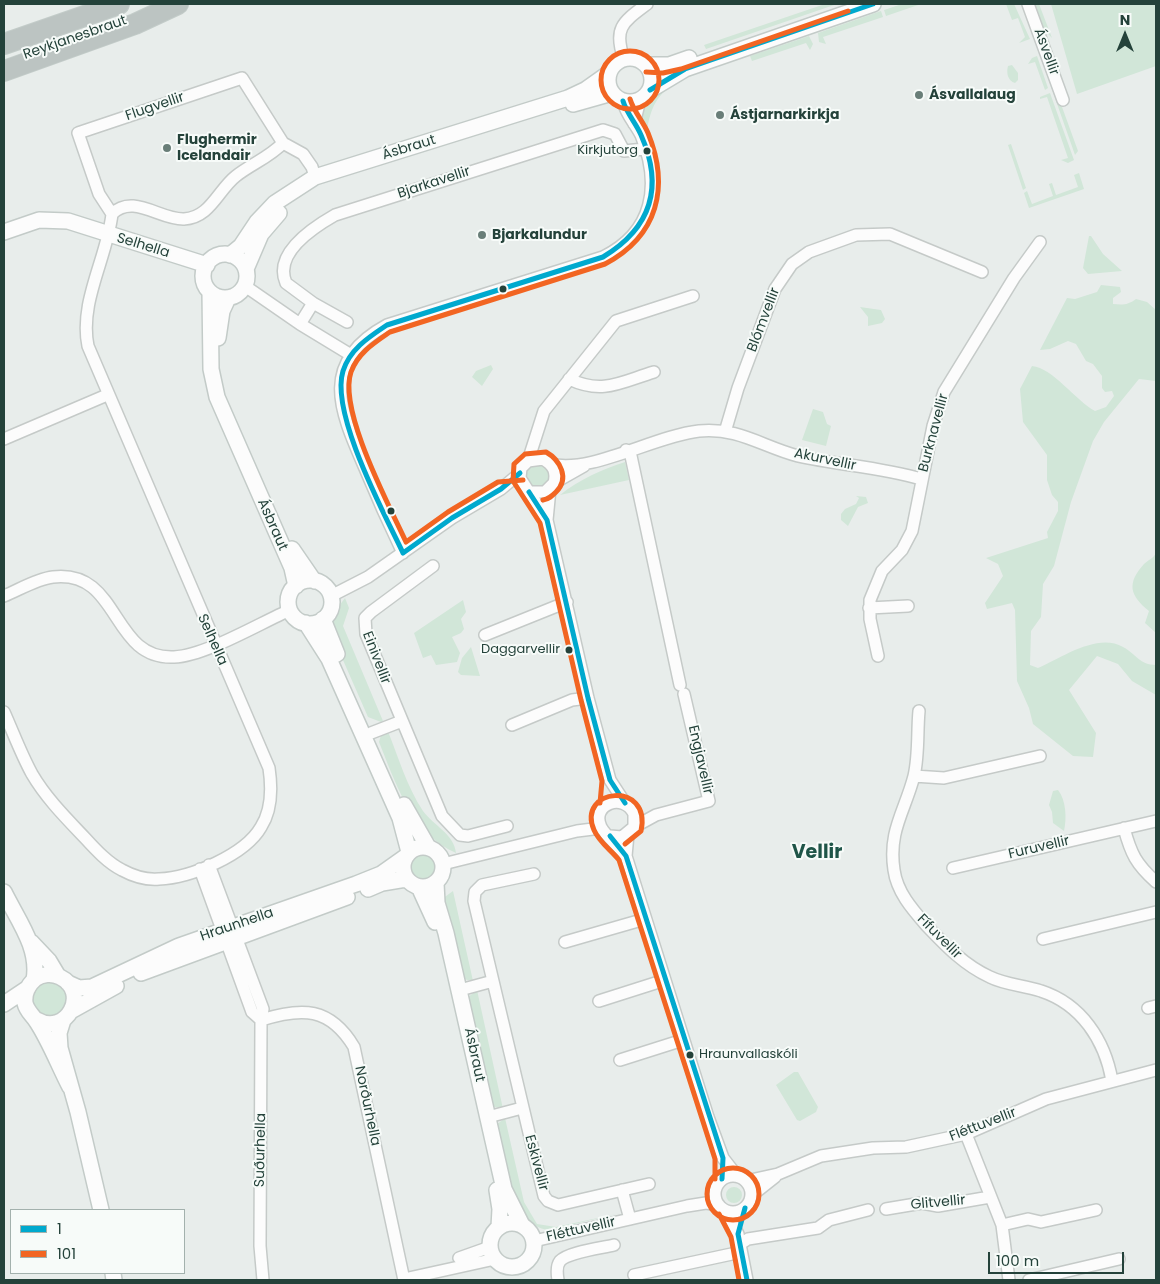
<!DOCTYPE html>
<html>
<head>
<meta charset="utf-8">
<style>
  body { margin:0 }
  #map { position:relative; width:1160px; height:1284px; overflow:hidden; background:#e8edeb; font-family:Poppins,sans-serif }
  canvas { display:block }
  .frame { position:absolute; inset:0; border:5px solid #24423a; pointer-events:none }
  .legend { position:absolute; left:10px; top:1209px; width:175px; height:65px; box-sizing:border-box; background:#f7fbf9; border:1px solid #a3b1ad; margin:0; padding:6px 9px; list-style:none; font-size:15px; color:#24423a }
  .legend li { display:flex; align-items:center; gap:10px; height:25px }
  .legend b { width:25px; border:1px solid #a3b1ad }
  .north { position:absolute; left:1100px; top:10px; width:50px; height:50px; -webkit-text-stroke:4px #f7fbf9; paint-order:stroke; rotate:0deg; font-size:14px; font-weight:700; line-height:20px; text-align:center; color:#24423a }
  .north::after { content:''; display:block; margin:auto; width:18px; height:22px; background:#24423a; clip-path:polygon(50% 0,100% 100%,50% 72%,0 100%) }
  .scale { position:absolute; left:988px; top:1252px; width:136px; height:22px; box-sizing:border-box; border:2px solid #24423a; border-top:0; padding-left:6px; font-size:15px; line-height:18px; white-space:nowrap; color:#24423a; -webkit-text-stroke:4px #f7fbf9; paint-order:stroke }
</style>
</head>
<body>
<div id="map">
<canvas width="1160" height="1284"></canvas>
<div class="frame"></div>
<ul class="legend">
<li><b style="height:6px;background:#00a9ce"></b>1</li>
<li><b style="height:6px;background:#f26522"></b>101</li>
</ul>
<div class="north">N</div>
<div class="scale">100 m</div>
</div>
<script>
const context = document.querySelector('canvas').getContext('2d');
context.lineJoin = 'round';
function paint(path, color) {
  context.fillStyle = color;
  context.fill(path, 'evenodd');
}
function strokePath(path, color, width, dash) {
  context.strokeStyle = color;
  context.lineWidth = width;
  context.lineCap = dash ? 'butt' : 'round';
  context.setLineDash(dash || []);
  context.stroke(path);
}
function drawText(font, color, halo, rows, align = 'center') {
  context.font = font + ' Poppins,sans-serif';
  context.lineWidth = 4;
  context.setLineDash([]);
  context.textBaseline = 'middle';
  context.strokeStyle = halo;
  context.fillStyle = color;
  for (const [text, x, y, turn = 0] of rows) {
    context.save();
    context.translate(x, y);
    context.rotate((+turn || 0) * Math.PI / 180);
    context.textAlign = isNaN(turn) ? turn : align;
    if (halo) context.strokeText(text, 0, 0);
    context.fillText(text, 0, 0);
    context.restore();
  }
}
const green = new Path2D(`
  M825,4H837L706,49L704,45Z
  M902,4H921L886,16L884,10Z
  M1006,4H1014L1030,39L1019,43L1025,37L1018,18L1012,20Z
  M1035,4H1039L1052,38L1042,27Z
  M1051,4H1156V66L1077,94Z
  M881,11L883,17L823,37L826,44L819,42L818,33Z
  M809,36L813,44L810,50L806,43L752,61L750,56Z
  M1037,56L1048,88L1045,90L1035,62L1028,64L1032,58Z
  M1045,60L1078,151L1075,155L1042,61Z
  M1012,65L1018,73V80L1015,83C1008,81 1006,73 1008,66Z
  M694,72C665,88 652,96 647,131L644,132C628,97 670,82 694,72Z
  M1050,93L1074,160L1068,163L1061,160L1068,158L1047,97L1040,99V97Z
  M1011,144L1026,188L1023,190L1008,145Z
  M1079,173L1084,189L1029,208L1024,193L1027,191L1032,204L1053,196L1049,184L1052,183L1056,195L1078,187L1074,175Z
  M1089,236H1091L1103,254L1122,271L1088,274L1083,268Z
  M1101,285L1120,287L1121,292L1113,298V304C1123,305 1128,305 1136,299L1147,302L1156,310V381L1139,379L1104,422L1093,441L1071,502L1054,566L1043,584L1041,617L1031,631L1030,665L1038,668C1061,658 1098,632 1123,647C1136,654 1140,665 1156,665V695L1132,681L1118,664L1097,656L1069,690L1096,733L1093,757L1073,756L1033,724L1029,708L1017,681L1015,610L1012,603L987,609L985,603L1003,576L998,564L986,558L1048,538L1047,532L1058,511V502L1052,495L1047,480V455L1023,422L1020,389L1032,366C1053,368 1075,400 1095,411L1106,407L1114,396L1112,391L1105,392L1102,388V376L1093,364L1086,361L1076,344L1068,341L1050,349L1040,350L1067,298L1075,299L1097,292Z
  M860,307L881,310L885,319L882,323L868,326V317Z
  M491,365L493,369L482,386L472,377L476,371Z
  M813,409L823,412L827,424L831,426L826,446L802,440Z
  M625,462L629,480L560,495C580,479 601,470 625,462Z
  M525 475a12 12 0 1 1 24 0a12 12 0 1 1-24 0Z
  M856,496L866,497L868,503L858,507L848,526L841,520V514L845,509L856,504L859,498Z
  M1156,553V633L1145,623L1149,611C1129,595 1127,583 1144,564C1148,560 1153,559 1156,553Z
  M345,598L349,608L343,626L383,721L381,722L368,717L339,651L330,618Z
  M463,600L466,612L461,619L464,629L461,633L452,637L460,653L457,662L436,665L431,655L423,658L414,633Z
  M471,647L480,676L461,675L458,672L462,658Z
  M387,729C398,756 407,787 423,811C434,826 454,834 456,853C411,833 396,784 379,742L381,735Z
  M1058,790C1066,800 1067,818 1064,831L1053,823L1052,812L1049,805L1053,791Z
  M407 867a14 14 0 1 1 28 0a14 14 0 1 1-28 0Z
  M453,891L473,981L463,979L442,899Z
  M32 999a18 18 0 1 1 36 0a18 18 0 1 1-36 0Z
  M477,990L503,1109L492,1106L467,998Z
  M794,1072H798L818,1107L816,1112L800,1121L797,1120L776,1085Z
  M505,1118L524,1202L537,1224L556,1227L621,1213L549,1230C509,1226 503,1156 496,1125Z
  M726 1195a8 8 0 1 1 16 0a8 8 0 1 1-16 0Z`);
const street = new Path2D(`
  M1028,4L1063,100
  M624,59C613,28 623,22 647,4
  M634,124L640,100
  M112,214C133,193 160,220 184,219C210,218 218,190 236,176C251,164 270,157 283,143
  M245,286L300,324L351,355
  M313,303L347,322
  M300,324L313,303L286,283C273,253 314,227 335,215L603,130L615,134L624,151L644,149
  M569,379C603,395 621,382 654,372
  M725,432L738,388L775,289L792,264L809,252L856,235L890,234L982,272
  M4,439L107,395
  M626,450L631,456L680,685
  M528,461L544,411L616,321L693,296
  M551,464C591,474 654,436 699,431C738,427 763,447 798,456C838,465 881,467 921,479
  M554,483L584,466
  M529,492H545L554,483C557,471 553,465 543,459L528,461L521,468L520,478L547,520L588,698L610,780L625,803
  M547,520L550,489
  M403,553C389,524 376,495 364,466C339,409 319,362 387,325L603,257C654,232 661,185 641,135C635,123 626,115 623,101
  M433,566L371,612L365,618L366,634L442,816L460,835L468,836L507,826
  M4,596C19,590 36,579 53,577C121,569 110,660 174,657C205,656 260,623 290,610
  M331,596L368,577L452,518L501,489L520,473
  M869,608L908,606
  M485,635L567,602
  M878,656L870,619V600L882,571L902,550L912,531L933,426L944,392L1014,278L1040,242
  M919,711C917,732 919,755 914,776C905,811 888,831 894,870C897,892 912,909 926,925C946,946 964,965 990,977C1006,985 1024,985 1041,991C1081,1004 1105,1040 1112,1081
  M4,712C13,732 21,754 32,774C46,798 66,818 85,838C96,850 108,863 122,870C133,876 147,880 159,879C190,878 245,855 261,827C272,810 272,788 269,768L88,346C79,302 107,258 112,214L99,194L78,133L242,78L283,143L303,154L312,167L315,177
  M512,725L572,700L588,698
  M371,733L402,721
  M914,776L944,778L1040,756
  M634,827L656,815L709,801L684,694
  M1124,828C1131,854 1136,864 1156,882
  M628,834L626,856L708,1117L723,1158L737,1176
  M610,836L622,837L634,827V814C624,792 590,804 601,827C604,834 620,848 626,856
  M443,864L577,831L601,828
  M209,865L263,1009L261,1020L260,1246L263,1280
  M953,868L1156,821
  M200,869L252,1012L261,1020
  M534,874L482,885L475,892L474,901L544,1196L548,1201L558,1205L649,1184
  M1043,939L1156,912
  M565,942L645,919
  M460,990L493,981
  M599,1001L665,980
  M1148,1008L1156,1006
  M261,1020C302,1007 330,1007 354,1047L404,1280
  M620,1060L683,1040
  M488,1117L522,1108
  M966,1134L1002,1225L1009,1280
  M715 1194a18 18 0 1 1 36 0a18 18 0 1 1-36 0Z
  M746,1181L778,1174L821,1156L873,1148L906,1147L966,1134L1046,1099L1156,1070
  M622,1190L630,1219
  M751,1196L775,1177
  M886,1209L922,1203L938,1206L990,1197
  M726,1211L738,1234L747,1280
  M1002,1225L1028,1219L1041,1222L1096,1210
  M534,1241L687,1206L706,1203L719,1205
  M739,1245L748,1239L818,1228L829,1220L868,1210
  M459,1258L490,1247
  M634,1275L741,1252
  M404,1279L495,1259
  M558,1280C557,1274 556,1266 560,1261C568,1252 602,1248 614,1245
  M1029,1280L1119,1259`);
const secondary = new Path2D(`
  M608 80a22 22 0 1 1 44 0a22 22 0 1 1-44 0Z
  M646,65H669L689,58
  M650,90L685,69L873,4
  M573,104L612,93
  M4,232L39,220L68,221L207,265
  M203 276a22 22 0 1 1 44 0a22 22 0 1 1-44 0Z
  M230,255L241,246L257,222L275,203L315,177L568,98L585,90L609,73
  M246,269L261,234L279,213
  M210,292L211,369L217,397L292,568L296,586
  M218,338L222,311L228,298
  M292,549L314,581
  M288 602a22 22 0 1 1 44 0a22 22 0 1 1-44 0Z
  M323,619L337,654
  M306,623L329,659L400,818L409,852
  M404,805L428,847
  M403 867a20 20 0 1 1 40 0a20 20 0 1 1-40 0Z
  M436,883L437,903L446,933L504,1189L522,1225
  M419,887L435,922
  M368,889L382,883L406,879
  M4,892C17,919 40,948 34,980
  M31,942L49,961L58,976
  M141,973L347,897
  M68,983L79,988L92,987L179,946L356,884L381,874L405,857
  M4,1004L28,988
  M71,1011L116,986
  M37,1020C66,1037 91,992 60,977C52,973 42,974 35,979C28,985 24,994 25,1003C27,1012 33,1015 37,1022C50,1042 59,1066 70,1087
  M63,1020L59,1033L60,1048L78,1112L101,1210
  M497,1190L500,1209L499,1227
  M490 1245a22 22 0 1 1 44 0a22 22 0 1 1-44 0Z
  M113,1273L114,1280`);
const highway = new Path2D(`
  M4,44L119,4
  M4,71L135,24L178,4`);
const bus1 = new Path2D(`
  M650,90L685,69L873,4
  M529,492L547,520L588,698L610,780L625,803
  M403,553C384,513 330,413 343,371C350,349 369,337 387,325L603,257C651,228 664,187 641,135C636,123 627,114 623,101
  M403,553L452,518L501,489L520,473
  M610,836L626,856L723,1158L722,1179
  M745,1208L738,1234L747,1280`);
const bus2 = new Path2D(`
  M601 80a29 29 0 1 1 58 0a29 29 0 1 1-58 0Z
  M646,72L663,73L681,69L848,11
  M523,480L498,482L448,512L406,542C389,505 338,410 351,372C358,353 374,343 390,332L605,264C658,236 670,187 648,133C643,121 634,112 630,99
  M543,500C549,499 552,496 556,492C570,478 560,460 546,452L525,454L514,464L513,481L540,523L581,700L602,781L600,803
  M625,844L641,831C652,780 576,788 594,830C599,842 611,850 619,860L715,1159V1179
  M707 1194a26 26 0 1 1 52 0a26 26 0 1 1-52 0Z
  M719,1214L731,1237L739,1280`);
const markers = [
  [919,95,5,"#697e78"],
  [720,115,5,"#697e78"],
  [167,148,5,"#697e78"],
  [647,151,4.5,"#24423a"],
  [482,235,5,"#697e78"],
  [503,289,4.5,"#24423a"],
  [391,511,4.5,"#24423a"],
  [569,650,4.5,"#24423a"],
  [690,1055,4.5,"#24423a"]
];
const busNames = [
  ["Kirkjutorg",638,151],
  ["Daggarvellir",560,650],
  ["Hraunvallaskóli",699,1055,"left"]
];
const streetNames = [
  ["Reykjanesbraut",75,38,-19],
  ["Ásvellir",1046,52,70],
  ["Flugvellir",155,107,-19],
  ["Ásbraut",409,148,-17],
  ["Bjarkavellir",434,183,-18],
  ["Selhella",143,246,17],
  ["Blómvellir",764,320,-69],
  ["Burknavellir",934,433,-75],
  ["Akurvellir",825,460,12],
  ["Ásbraut",272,525,66],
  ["Selhella",212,640,66],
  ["Einivellir",376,658,69],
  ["Engjavellir",700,760,77],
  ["Furuvellir",1039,848,-13],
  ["Hraunhella",237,925,-19],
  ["Fífuvellir",939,937,45],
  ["Ásbraut",474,1055,78],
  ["Norðurhella",367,1106,78],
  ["Fléttuvellir",983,1125,-21],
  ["Suðurhella",261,1150,-89],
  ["Eskivellir",536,1163,75],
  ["Glitvellir",938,1203,-5],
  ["Fléttuvellir",581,1230,-13]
];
const poiNames = [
  ["Ásvallalaug",929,95],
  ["Ástjarnarkirkja",730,115],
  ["Flughermir",177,140],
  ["Icelandair",177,156],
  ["Bjarkalundur",492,235]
];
const districtNames = [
  ["Vellir",817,853]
];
paint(green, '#d1e6d8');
strokePath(street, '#c5cac8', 14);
strokePath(secondary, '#c3cbc8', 18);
strokePath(highway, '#c3ccc9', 22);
strokePath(street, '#fcfcfc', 11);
strokePath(secondary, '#fcfcfc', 15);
strokePath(highway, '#bcc4c2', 20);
strokePath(bus1, '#00a9ce', 5);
strokePath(bus2, '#f26522', 5);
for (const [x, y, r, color] of markers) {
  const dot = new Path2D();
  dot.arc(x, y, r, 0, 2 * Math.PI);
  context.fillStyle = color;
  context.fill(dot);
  strokePath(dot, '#f7fbf9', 2);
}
drawText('13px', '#24423a', '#f7fbf9', busNames, 'right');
drawText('14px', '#24423a', '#f7fbf9', streetNames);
drawText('bold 14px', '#24423a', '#f7fbf9', poiNames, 'left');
drawText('bold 19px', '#1f5548', '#f7fbf9', districtNames);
</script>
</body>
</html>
